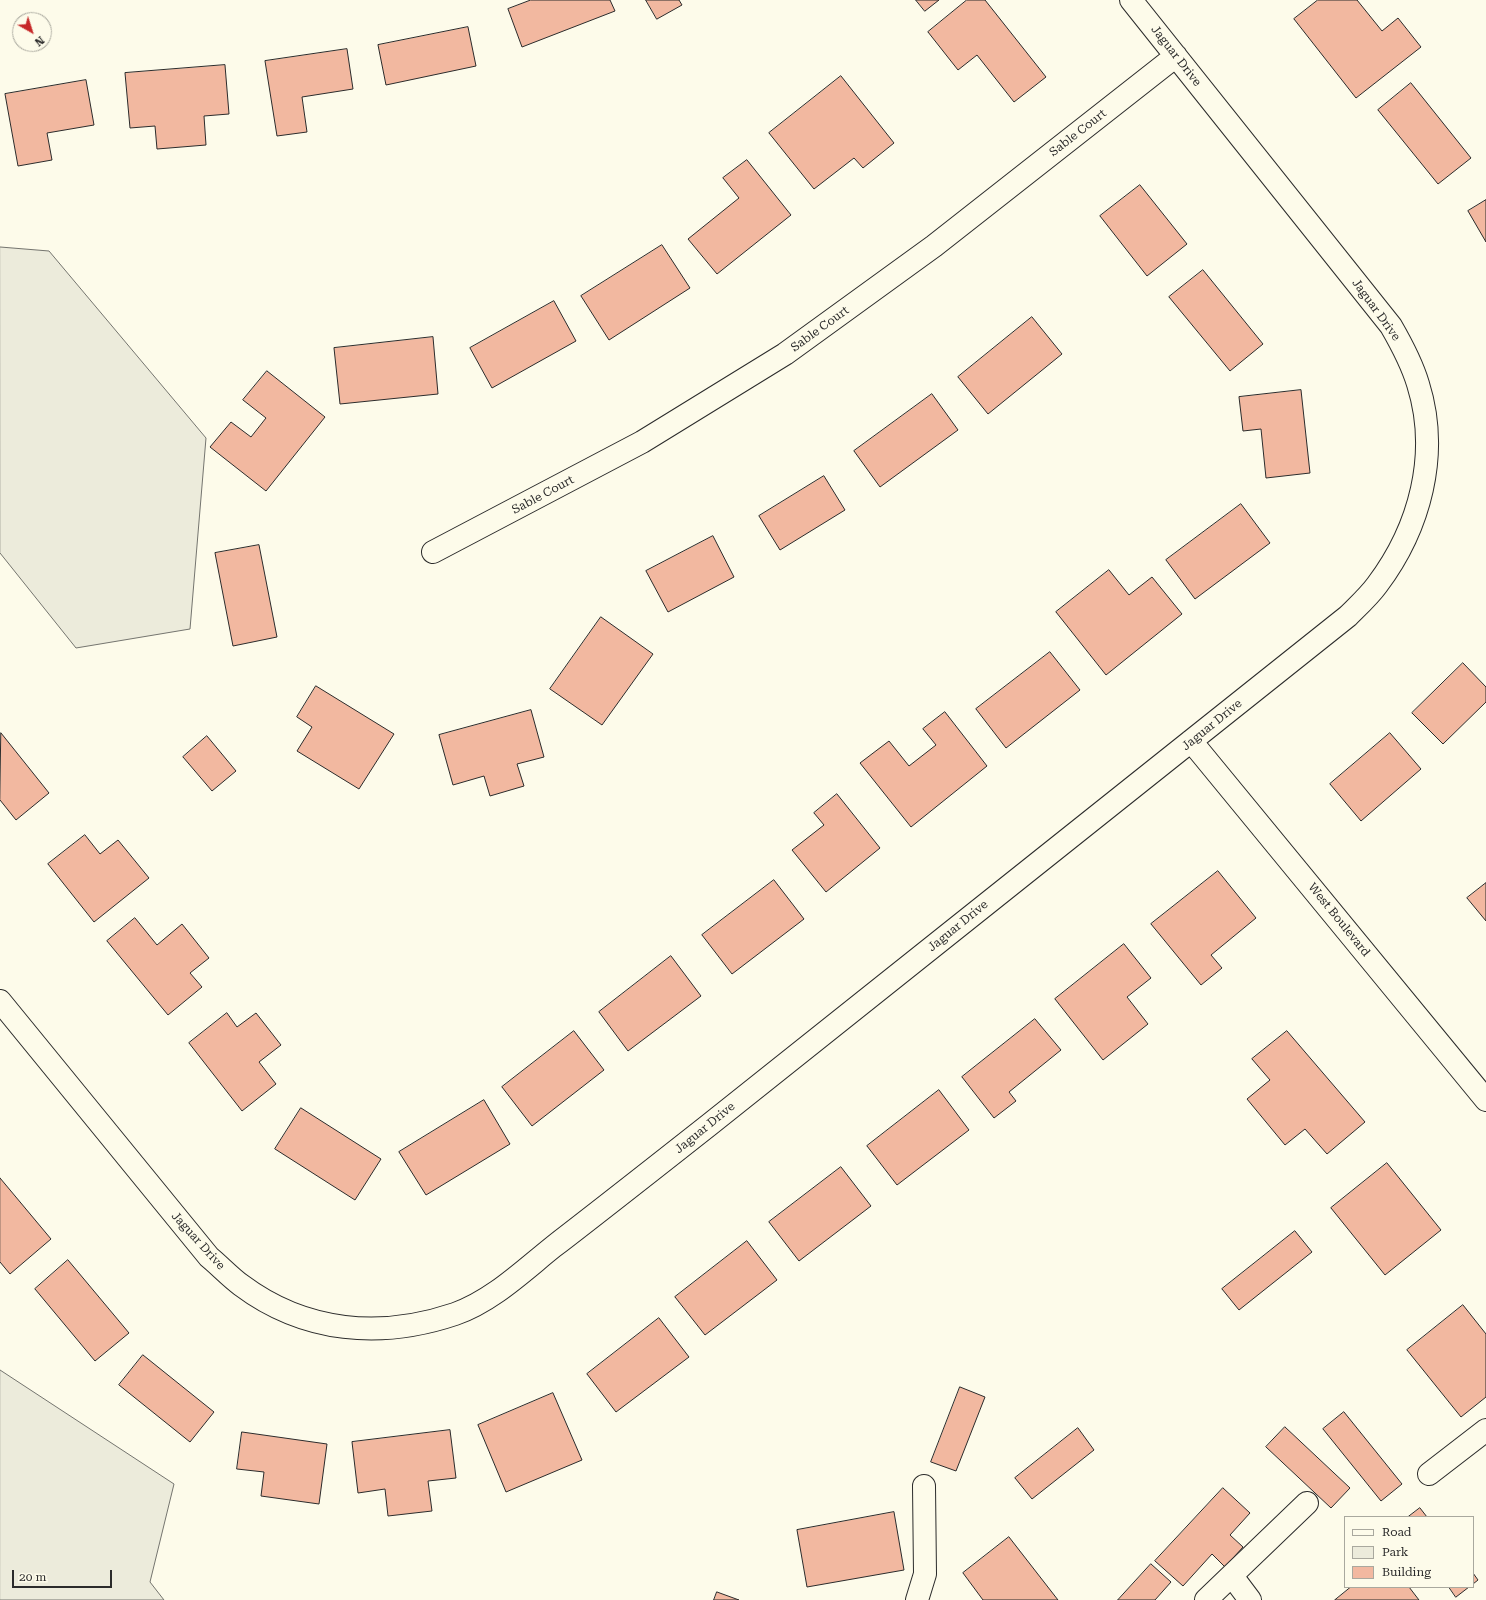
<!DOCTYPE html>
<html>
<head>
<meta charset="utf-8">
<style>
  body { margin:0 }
  #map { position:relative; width:1486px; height:1600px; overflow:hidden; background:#fdfbea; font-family:"Roboto Serif",serif }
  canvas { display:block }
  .legend { position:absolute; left:1344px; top:1516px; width:130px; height:72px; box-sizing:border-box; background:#fdfbea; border:1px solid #a9a89e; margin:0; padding:5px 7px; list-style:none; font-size:12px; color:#2b2b2b }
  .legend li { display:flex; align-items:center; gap:8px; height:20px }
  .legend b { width:20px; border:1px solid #a9a89e }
  .north { position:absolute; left:12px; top:12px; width:40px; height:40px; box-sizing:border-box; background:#fdfbea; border:1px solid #a9a89e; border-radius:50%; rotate:141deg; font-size:11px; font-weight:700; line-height:16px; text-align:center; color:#2b2b2b }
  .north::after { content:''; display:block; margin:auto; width:14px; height:18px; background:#c62828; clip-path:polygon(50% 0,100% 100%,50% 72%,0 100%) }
  .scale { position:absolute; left:12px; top:1570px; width:100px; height:18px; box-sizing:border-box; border:2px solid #2b2b2b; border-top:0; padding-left:5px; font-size:12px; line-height:14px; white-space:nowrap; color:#2b2b2b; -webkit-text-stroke:3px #fdfbea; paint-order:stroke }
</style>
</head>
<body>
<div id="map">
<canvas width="1486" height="1600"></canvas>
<ul class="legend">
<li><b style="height:5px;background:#fdfbea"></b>Road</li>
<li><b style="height:11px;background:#ecebdb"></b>Park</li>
<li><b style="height:11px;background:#f2b8a0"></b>Building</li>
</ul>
<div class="north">N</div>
<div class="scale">20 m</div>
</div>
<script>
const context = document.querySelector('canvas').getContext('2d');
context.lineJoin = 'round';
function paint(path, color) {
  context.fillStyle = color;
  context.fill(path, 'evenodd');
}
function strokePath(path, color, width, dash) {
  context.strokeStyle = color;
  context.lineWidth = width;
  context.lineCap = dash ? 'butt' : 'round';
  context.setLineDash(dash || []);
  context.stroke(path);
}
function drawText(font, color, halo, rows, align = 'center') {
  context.font = font + ' "Roboto Serif",serif';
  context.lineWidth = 3;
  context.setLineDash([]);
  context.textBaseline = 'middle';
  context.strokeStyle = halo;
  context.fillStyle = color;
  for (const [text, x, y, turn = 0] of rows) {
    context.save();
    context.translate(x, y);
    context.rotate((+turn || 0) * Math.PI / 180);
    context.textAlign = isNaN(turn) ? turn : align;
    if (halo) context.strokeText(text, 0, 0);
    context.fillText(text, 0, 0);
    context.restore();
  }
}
const green = new Path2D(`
  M0,247L49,251L206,438L190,629L76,648L0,553Z
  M0,1370L174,1484L150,1582L164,1600H0Z`);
const building = new Path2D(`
  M531,0H610L615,11L522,47L508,9Z
  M646,0H679L682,5L657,19Z
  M916,0H939L925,11Z
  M967,0H985L1046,77L1014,102L977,55L958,70L928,32Z
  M1318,0H1357L1382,31L1398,18L1421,47L1356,98L1294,19Z
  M468,27L476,66L386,85L378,45Z
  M347,49L353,89L302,97L307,132L277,136L265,61Z
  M225,65L229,114L204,116L206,145L157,149L155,126L130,128L125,73Z
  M841,76L894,143L863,168L854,158L814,189L769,133Z
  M86,80L94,125L47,133L52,160L18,166L5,94Z
  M1411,83L1471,158L1438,184L1378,110Z
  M747,160L791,215L717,274L688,239L739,198L723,178Z
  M1140,185L1187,244L1147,276L1100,216Z
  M1486,200V242L1468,211Z
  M662,245L690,288L609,340L581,296Z
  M1203,270L1263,344L1230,371L1169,297Z
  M554,301L576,341L492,388L470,348Z
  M1032,317L1062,354L988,414L958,377Z
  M433,337L438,394L340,404L334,348Z
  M267,371L325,417L266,491L210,447L231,422L251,437L266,418L243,400Z
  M1301,390L1310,473L1266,478L1261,429L1243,431L1239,397Z
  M932,394L958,430L880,487L854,451Z
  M824,476L845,510L780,550L759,516Z
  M1241,504L1270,543L1195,599L1166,560Z
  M713,536L734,577L668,612L646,571Z
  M259,545L277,637L233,646L215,553Z
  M1109,570L1129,595L1152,577L1182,614L1106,675L1056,612Z
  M601,617L653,654L602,725L550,689Z
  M1050,652L1080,690L1006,748L976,709Z
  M1463,663L1486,687V702L1443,744L1412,713Z
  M316,686L394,734L359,789L297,751L312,727L297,717Z
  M531,710L544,757L517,764L524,786L490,796L484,776L453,785L439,735Z
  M945,712L987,766L911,827L860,763L889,741L909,766L936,745L923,729Z
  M1,733L49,793L16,820L0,800Z
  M1390,733L1421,769L1361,821L1330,784Z
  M207,736L236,771L212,791L183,757Z
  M837,794L880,848L826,892L792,850L824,825L814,813Z
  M85,835L100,854L118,840L149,878L94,922L48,864Z
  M1218,871L1256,918L1211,955L1222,968L1201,985L1151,924Z
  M774,880L804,919L732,974L702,935Z
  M1486,883V921L1467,898Z
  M135,918L157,945L182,924L209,958L190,973L202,987L168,1015L107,941Z
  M1124,944L1151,978L1127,997L1148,1024L1103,1060L1055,999Z
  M671,956L701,996L628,1051L599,1012Z
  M227,1013L237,1027L256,1013L281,1045L259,1062L276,1084L242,1111L189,1043Z
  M1035,1019L1061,1050L1009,1092L1016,1101L994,1118L962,1077Z
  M574,1031L604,1070L532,1126L502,1087Z
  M1287,1031L1365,1122L1327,1154L1305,1129L1285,1145L1247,1099L1270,1080L1252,1059Z
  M939,1090L969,1130L897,1185L867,1146Z
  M484,1100L510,1144L426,1195L399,1152Z
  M301,1108L381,1159L355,1200L275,1149Z
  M1387,1163L1441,1230L1385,1275L1331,1208Z
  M841,1167L871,1206L799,1261L769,1222Z
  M0,1178L51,1239L10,1274L0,1262Z
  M1295,1231L1312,1252L1239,1310L1222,1289Z
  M747,1241L777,1280L705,1335L675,1297Z
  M68,1260L129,1333L95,1361L35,1289Z
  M1463,1305L1486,1334V1397L1461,1417L1407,1350Z
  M659,1318L689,1357L616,1412L587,1374Z
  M143,1355L214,1412L190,1442L119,1385Z
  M960,1387L985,1397L956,1471L931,1462Z
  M553,1393L582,1460L506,1492L478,1425Z
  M1344,1412L1402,1484L1381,1501L1323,1429Z
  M1285,1427L1350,1488L1331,1508L1266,1447Z
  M1078,1428L1094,1450L1032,1499L1015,1478Z
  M450,1430L456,1478L428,1481L432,1511L388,1516L385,1489L358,1493L352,1442Z
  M242,1432L327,1444L319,1504L261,1496L264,1472L237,1469Z
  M1223,1488L1250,1513L1230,1535L1243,1547L1225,1567L1212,1554L1183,1586L1155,1561Z
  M1420,1508L1427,1517H1408Z
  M894,1512L904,1570L807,1587L797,1530Z
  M1009,1537L1058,1600H983L963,1573Z
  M1151,1564L1171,1582L1155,1600H1118Z
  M1473,1573L1478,1580L1473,1584Z
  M1351,1587H1409L1419,1600H1335Z
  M1449,1587H1469L1456,1597Z
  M717,1592L739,1600H714Z`);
const minor = new Path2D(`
  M433,552L642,442L785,354L934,246L1176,56
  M1191,741L1486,1100
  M0,1001L209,1257C220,1266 230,1277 241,1285C305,1333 381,1339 455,1314C492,1301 523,1271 553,1247C605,1207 657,1166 709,1125C922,955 1135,786 1348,616C1358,606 1369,596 1377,585C1420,528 1440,454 1418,384C1412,364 1402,345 1391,326L1131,0
  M1429,1474L1486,1430
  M1232,1576L1250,1600
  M917,1600L925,1574L924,1486
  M1206,1600L1307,1503`);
const streetNames = [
  ["Jaguar Drive",1176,56,52],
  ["Sable Court",1078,133,-38],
  ["Jaguar Drive",1376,310,54],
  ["Sable Court",820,329,-36],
  ["Sable Court",543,495,-28],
  ["Jaguar Drive",1212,725,-39],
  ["West Boulevard",1339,920,51],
  ["Jaguar Drive",958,926,-39],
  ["Jaguar Drive",705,1128,-39],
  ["Jaguar Drive",198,1241,48]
];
paint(green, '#ecebdb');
strokePath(green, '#74746e', 1);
paint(building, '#f2b8a0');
strokePath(building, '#2b2b2b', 1);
strokePath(minor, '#2b2b2b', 24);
strokePath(minor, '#fdfbea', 22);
drawText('12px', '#2b2b2b', '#fdfbea', streetNames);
</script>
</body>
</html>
